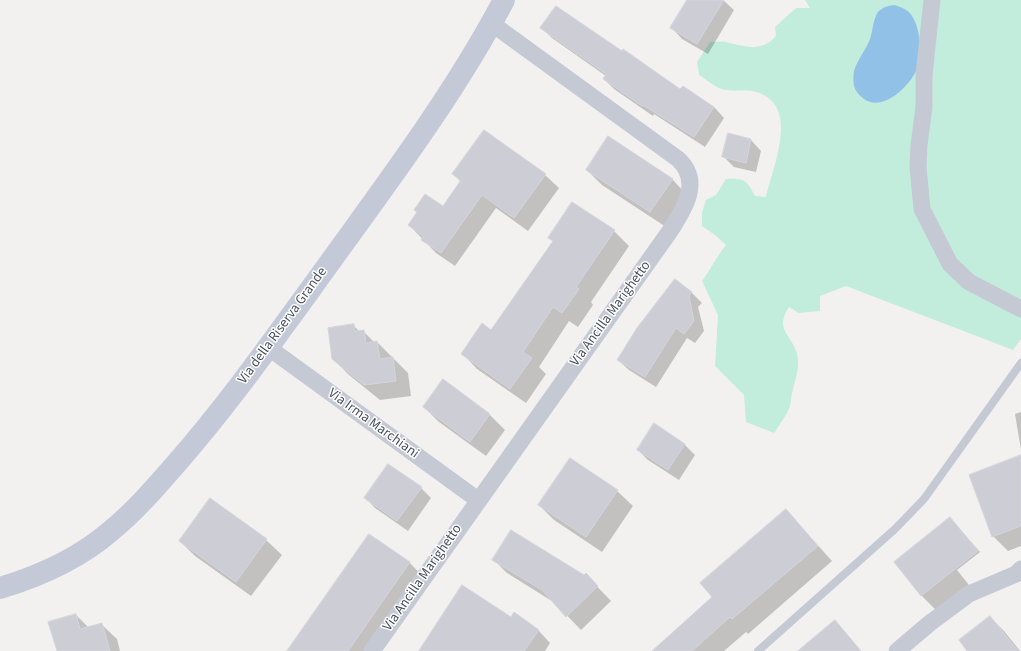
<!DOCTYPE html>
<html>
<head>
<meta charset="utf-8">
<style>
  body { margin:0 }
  canvas { display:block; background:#f2f1f0 }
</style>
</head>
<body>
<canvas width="1021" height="651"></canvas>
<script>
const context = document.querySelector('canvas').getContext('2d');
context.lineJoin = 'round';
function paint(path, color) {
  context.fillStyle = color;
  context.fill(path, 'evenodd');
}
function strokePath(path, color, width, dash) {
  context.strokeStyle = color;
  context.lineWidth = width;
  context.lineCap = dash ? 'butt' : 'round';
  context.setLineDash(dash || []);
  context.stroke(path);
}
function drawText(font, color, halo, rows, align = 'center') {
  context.font = font + ' "Source Sans 3",sans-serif';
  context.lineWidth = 3;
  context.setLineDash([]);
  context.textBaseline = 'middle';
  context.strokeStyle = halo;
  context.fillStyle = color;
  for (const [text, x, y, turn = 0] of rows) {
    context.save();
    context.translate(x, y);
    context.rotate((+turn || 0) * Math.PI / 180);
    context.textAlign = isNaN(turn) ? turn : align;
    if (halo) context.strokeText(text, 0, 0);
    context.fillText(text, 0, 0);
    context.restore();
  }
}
const green = new Path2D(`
  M805,0H1021V339L1013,350L846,286L820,296V311L799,313L789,307C772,332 797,337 798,360C799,372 794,383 792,394C791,398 791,402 790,406C787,415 779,425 774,433L746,422L744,395L715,366L718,315L702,281C711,269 716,257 726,245L715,235L702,226V212L706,200L716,195L726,179C744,178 747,180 755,196L766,197C773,166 801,105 756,92C747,89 736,92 726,90C717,89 707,80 699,75L697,62L710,42C715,42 721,41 726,42C744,46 762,53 776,36L775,27L796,8H810Z`);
const water = new Path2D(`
  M894,5C901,7 909,10 912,16C921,30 923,57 915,73C904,93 873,119 855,89C853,84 853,77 854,71C857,60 866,50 870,39C873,30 873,19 878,12C883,7 888,6 894,5Z`);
const shadow = new Path2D(`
  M689,0H723L734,10L708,54L682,39L672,28Z
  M542,28L681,91L714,107L724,118L705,147L654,114L653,116L614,89L604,79L606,76L552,38Z
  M729,135L751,140L761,151L756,172L734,167L723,156Z
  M587,170L672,179L687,195L666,227L602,185Z
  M453,174L545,175L559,188L528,231L496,208L455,266L436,253L409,225L444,208L461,182Z
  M614,231L629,246L591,302L593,305L578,327L569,321L539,367L546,374L526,403L477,369L462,353Z
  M691,292L702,303L698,307L704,331L695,343L687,338L656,387L629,370L618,360Z
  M353,325L360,332L363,331L375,343L377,342L408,373L411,396L380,400L349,375L333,359Z
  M443,381L490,415L505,430L486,456L439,422L424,407Z
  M1021,412V450L1015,414Z
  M654,425L685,445L695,455L679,480L648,460L638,450Z
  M1021,456V546L1008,551L993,536Z
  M570,459L617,491L633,506L602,552L554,520L539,505Z
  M421,488L431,498L408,531L375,508L365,497Z
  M786,510L832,561L748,634L746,632L724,651H653L714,597Z
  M950,518L980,552L957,570L969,585L937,611L922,596L895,563Z
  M369,535L410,563L429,583L381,651H305Z
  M266,540L282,555L251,596L195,556L180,541Z
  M493,559L584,576L586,575L611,601L581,630L555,603L507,573Z
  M515,614L539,631L550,643L545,651H420L512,618Z
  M76,615L88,627L101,624L117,639L120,651H58Z
  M990,617L1004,631L1020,651H968Z`);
const building = new Path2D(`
  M687,0H724L697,44L670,28Z
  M556,6L622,51L623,49L680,89L683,86L714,107L694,137L643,105L642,106L603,79L606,74L540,28Z
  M484,130L546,174L514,218L482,195L441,253L421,240L423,236L408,225L417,212L414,210L425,194L443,206L461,180L452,174Z
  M728,133L751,139L746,163L722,157Z
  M608,136L673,179L650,212L586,170Z
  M572,202L615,230L576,287L579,289L562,313L553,307L523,352L532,358L510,389L461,354L482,323L491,330L553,241L548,238Z
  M675,279L692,292L689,296L694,321L684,334L676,328L645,377L617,360L637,328Z
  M354,324L355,331L364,330L366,343L377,341L380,359L393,357L396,381L364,385L332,359L328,328Z
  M443,379L490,414L470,442L423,407Z
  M654,423L685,444L668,470L637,450Z
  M1021,455V526L992,537L969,475Z
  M570,458L618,490L586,537L538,505Z
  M388,464L422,487L397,521L364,498Z
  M210,498L267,539L236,582L179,541Z
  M786,509L818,546L732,619L730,617L692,651H652L712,597L700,583Z
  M950,517L978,551L921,596L894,562Z
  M511,530L584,575L586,573L598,586L566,617L542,590L492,560Z
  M369,534L410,562L348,651H287Z
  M462,585L511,617L514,612L539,630L524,651H419Z
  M76,614L80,629L102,623L110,651H57L48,622Z
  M990,616L1018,651H967L959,640Z
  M835,620L861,651H798Z`);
const lane = new Path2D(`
  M758,651L895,529L924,499L1021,363`);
const street = new Path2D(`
  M932,0L924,75V107L919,145L918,167L922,209L950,264L969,282L1021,309
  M269,348L478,500
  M372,651L670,231C685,208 702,181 678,159L491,23
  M897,651L930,623L969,594L1016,574L1021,569`);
const secondary = new Path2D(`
  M0,588C40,576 80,558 112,530C135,511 155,488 175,465C226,407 270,345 315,283C381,191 451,100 504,0`);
const streetNames = [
  ["Via Ancilla Marighetto",611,314,-54],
  ["Via della Riserva Grande",283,326,-54],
  ["Via Irma Marchiani",373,424,36],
  ["Via Ancilla Marighetto",423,578,-55]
];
paint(green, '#c2eddc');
paint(water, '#91c1e7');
paint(shadow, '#0003');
paint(building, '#cdced5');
strokePath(building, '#d4d5db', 1);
strokePath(lane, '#c5c9d4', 8);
strokePath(street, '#c5c9d4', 17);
strokePath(secondary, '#c4c9d8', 22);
drawText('14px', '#494f5d', '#fff', streetNames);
</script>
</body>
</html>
